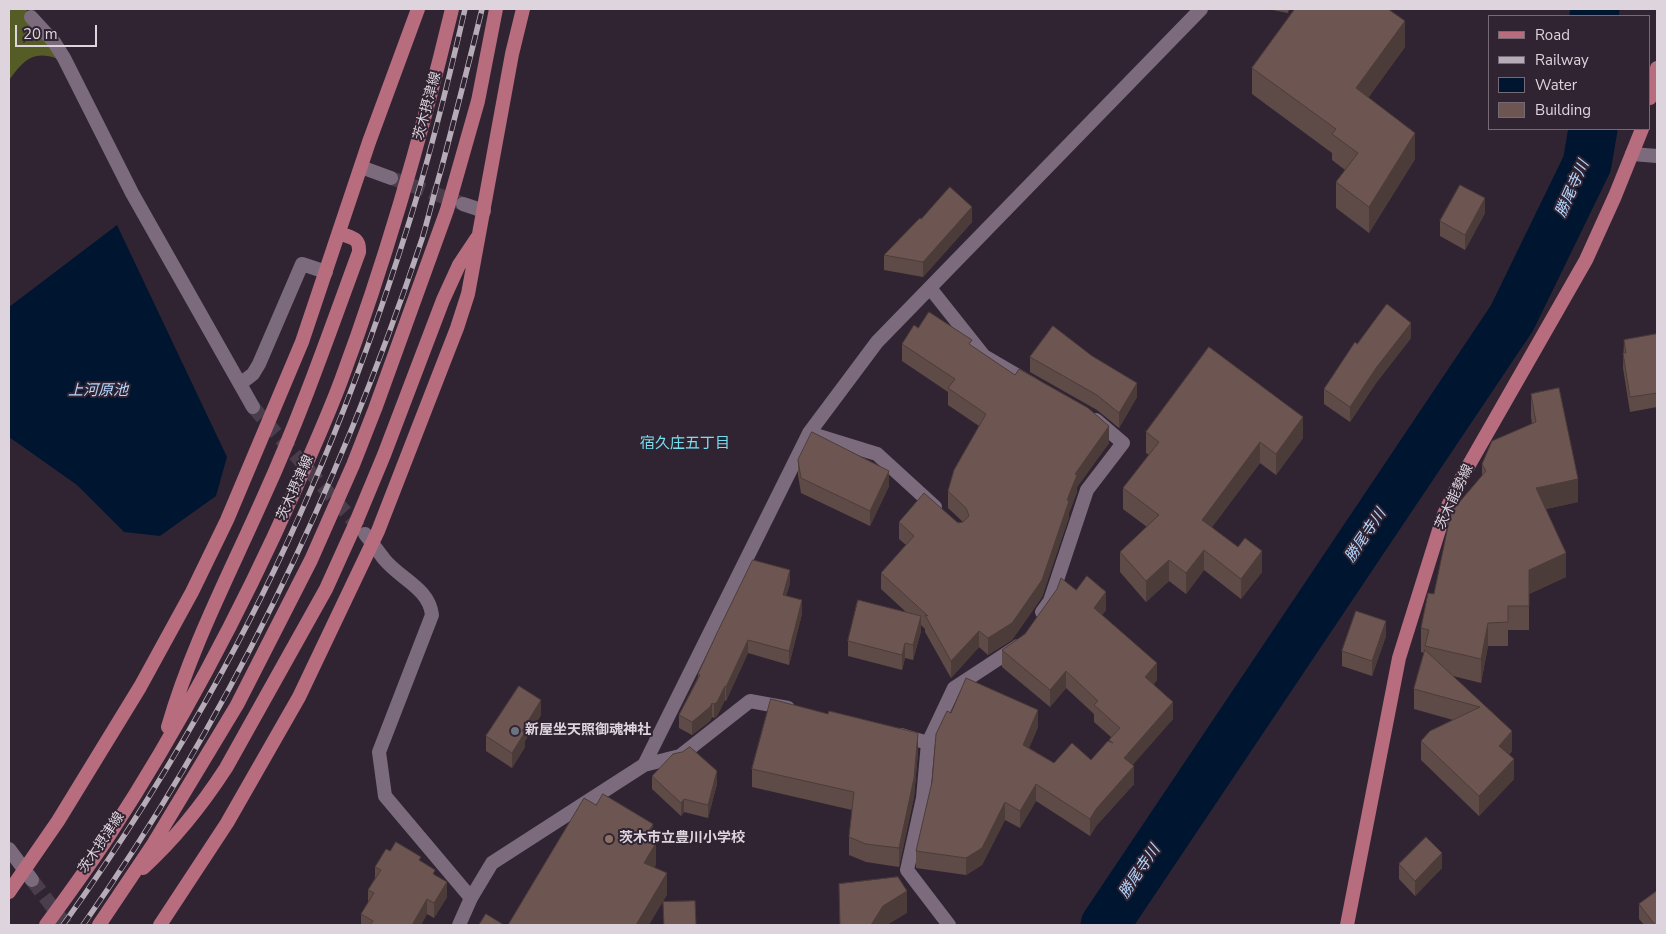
<!DOCTYPE html>
<html>
<head>
<meta charset="utf-8">
<style>
  body { margin:0 }
  #map { position:relative; width:1666px; height:934px; overflow:hidden; background:#312432; font-family:"Nunito Sans",sans-serif }
  canvas { display:block }
  .frame { position:absolute; inset:0; border:10px solid #ddd4de; pointer-events:none }
  .legend { position:absolute; left:1488px; top:15px; width:162px; height:115px; box-sizing:border-box; background:#312432; border:1px solid #766a77; margin:0; padding:6px 9px; list-style:none; font-size:15px; color:#ddd4de }
  .legend li { display:flex; align-items:center; gap:10px; height:25px }
  .legend b { width:25px; border:1px solid #766a77 }
  .scale { position:absolute; left:15px; top:25px; width:82px; height:22px; box-sizing:border-box; border:2px solid #ddd4de; border-top:0; padding-left:6px; font-size:15px; line-height:18px; white-space:nowrap; color:#ddd4de; -webkit-text-stroke:4px #312432; paint-order:stroke }
</style>
</head>
<body>
<div id="map">
<canvas width="1666" height="934"></canvas>
<div class="frame"></div>
<ul class="legend">
<li><b style="height:6px;background:#b76d7e"></b>Road</li>
<li><b style="height:6px;background:#b6acb7"></b>Railway</li>
<li><b style="height:14px;background:#001630"></b>Water</li>
<li><b style="height:14px;background:#6d5652"></b>Building</li>
</ul>
<div class="scale">20 m</div>
</div>
<script>
const context = document.querySelector('canvas').getContext('2d');
context.lineJoin = 'round';
function paint(path, color) {
  context.fillStyle = color;
  context.fill(path, 'evenodd');
}
function strokePath(path, color, width, dash) {
  context.strokeStyle = color;
  context.lineWidth = width;
  context.lineCap = dash ? 'butt' : 'round';
  context.setLineDash(dash || []);
  context.stroke(path);
}
function drawText(font, color, halo, rows, align = 'center') {
  context.font = font + ' "Nunito Sans","Noto Sans JP",sans-serif';
  context.lineWidth = 4;
  context.setLineDash([]);
  context.textBaseline = 'middle';
  context.strokeStyle = halo;
  context.fillStyle = color;
  for (const [text, x, y, turn = 0] of rows) {
    context.save();
    context.translate(x, y);
    context.rotate((+turn || 0) * Math.PI / 180);
    context.textAlign = isNaN(turn) ? turn : align;
    if (halo) context.strokeText(text, 0, 0);
    context.fillText(text, 0, 0);
    context.restore();
  }
}
const forest = new Path2D(`
  M9,9H27L26,16L59,59C32,50 25,59 9,80Z`);
const water = new Path2D(`
  M117,225L227,457L216,496L160,536L124,532L77,485L9,437V307Z`);
const river = new Path2D(`
  M1594,16L1595,9
  M1105,925L1512,318L1587,164L1593,129`);
const minorTunnel = new Path2D(`
  M391,178L461,203
  M253,407L363,532
  M32,880L66,925`);
const minor = new Path2D(`
  M31,17L54,42L64,58L132,193L253,407
  M1632,154L1657,156
  M361,167L391,178
  M463,204L484,211
  M930,288L984,356L1032,384
  M240,384L253,374L259,364L302,264L326,272
  M809,433L877,454L935,507
  M365,534C372,543 378,551 384,559C400,579 429,588 432,615L379,752L385,796L471,898
  M1042,612L1050,601L1087,490L1123,443L1096,420
  M901,735L928,743L923,798L907,870L949,925
  M928,743L954,688L1018,646
  M644,765L809,433L877,342L1201,9
  M9,849L32,880
  M459,925L471,898L492,863L644,765L680,756L750,701L788,708`);
const primary = new Path2D(`
  M1650,98L1657,68
  M168,727C191,647 230,573 264,496C300,417 329,334 359,252C360,237 351,238 339,233
  M143,868C176,838 202,805 226,768L326,589L354,527L384,455L443,300L459,265L477,238
  M9,892L58,821L140,687L192,592L227,520L302,342L369,142L418,9
  M46,925C68,895 90,865 110,834C181,725 242,609 295,490C311,453 328,416 342,378C387,257 422,134 452,9
  M99,925L152,846L237,705L311,560L353,465L375,409L447,210L478,101L496,9
  M160,925L227,823L299,697L378,531L457,328L468,294L512,54L523,9
  M1347,925L1399,658L1444,514L1462,477L1586,260L1615,196L1642,129`);
const rail = new Path2D(`
  M63,925C121,844 174,760 222,672C298,534 360,379 407,229C430,157 448,83 465,9
  M83,925C231,715 341,482 422,239C429,216 434,193 441,170C455,117 469,63 482,9`);
const wall = new Path2D(`
  M1267,9H1289L1288,13Z
  M1405,47L1368,98L1415,159L1369,233L1336,208V182L1345,170L1332,160V153L1252,94V68Z
  M1485,213L1465,250L1440,236V221Z
  M921,219L972,222L923,277L884,270V255Z
  M918,328L972,347L1109,443L1077,487V492L1069,513V517L1042,597L1012,640L988,655L979,647L951,678L925,632V629L921,625V631L913,660L905,658L902,670L848,656V641L906,612L881,589V573L906,545L899,539V522H963L948,508V491L979,426L948,405V392L902,361V344Z
  M1657,334V407L1630,412L1623,368L1624,340Z
  M1411,338L1376,383L1350,422L1324,404V389L1357,344Z
  M1030,357L1137,397L1119,428L1097,410L1030,372Z
  M1531,394L1578,502L1546,509L1566,577L1529,594V630H1508V646H1488L1481,683L1453,676L1512,731V751L1509,755L1514,779L1479,816L1421,760V741L1453,720L1414,709V689L1424,653L1421,652V628L1434,594L1482,475V464L1532,424L1531,417Z
  M1146,432L1303,438L1276,475L1260,463L1212,527L1262,572L1241,599L1204,570L1186,594L1169,581L1146,602L1120,572V552L1147,527L1123,509V488L1149,455L1146,453Z
  M798,460L889,486L870,526L801,493L798,475Z
  M790,583L786,596L802,614L789,665L748,653L726,701L725,700L717,716L714,718L712,717L710,721L692,735L679,728V715L698,677V674Z
  M1076,590L1106,610L1102,615L1157,680L1154,684L1173,719L1132,765L1134,784L1096,826L1090,836L1036,801L1020,828L1005,820L982,865L966,875L916,868V851L951,713L1038,727L1029,748L1054,763L1091,760L1109,741V740L1111,737L1094,722V714L1066,688L1050,707L1002,667V650L1025,634Z
  M1386,636L1372,676L1342,666V651Z
  M541,715L525,741V747L512,768L486,751V736Z
  M918,752L914,797L899,867L866,862L849,855V837L852,810L752,787V769Z
  M652,776L717,784L708,818L684,812L681,816L652,789Z
  M390,851L421,862L435,875L447,897L434,918L427,914L421,925H361V914L368,903V890L375,878V867Z
  M1399,864L1442,868L1415,896L1399,879Z
  M1639,904L1657,925H1644L1639,919Z`);
const shadedWall = new Path2D(`
  M1405,21V47L1356,114V88Z
  M1415,133V159L1369,233V207Z
  M1485,198V213L1465,250V235Z
  M972,207V222L923,277V262Z
  M1411,323V338L1376,383L1350,422V407L1376,368Z
  M1137,383V397L1119,428V413Z
  M1303,417V438L1276,475V454Z
  M1109,426V443L1077,487V492L1069,513V517L1042,597L1012,640L988,655V638L1067,500L1075,474Z
  M1260,442V463L1202,540V520Z
  M889,471V486L870,526V511Z
  M1578,479V502L1536,511V488Z
  M1204,550V570L1186,594V573Z
  M1262,551V572L1241,599V579Z
  M1566,553V577L1529,594V630V570Z
  M1169,560V581L1146,602V581Z
  M790,570V583L783,608V595Z
  M1106,592V610L1094,625V608Z
  M802,600V614L789,665V651Z
  M921,616V631L913,660V645Z
  M1386,621V636L1372,676V661Z
  M1488,623V646L1481,683V659Z
  M979,631V647L951,678V661Z
  M748,640V653L726,701V687Z
  M905,643V658L902,670V655Z
  M1157,663V680L1145,694V677Z
  M1066,671V688L1050,707V690Z
  M725,686V700L717,716L714,718V704Z
  M541,700V715L525,741V747L512,768V753L522,731Z
  M1173,702V719L1124,775V758Z
  M712,703V717L710,721L692,735V722Z
  M1038,710V727L1023,762V745Z
  M1512,731V751L1499,765V746Z
  M918,733V752L914,797L899,867V848Z
  M1514,759V779L1479,816V796Z
  M1134,766V784L1096,826L1090,836V819L1096,809Z
  M717,771V784L708,818V805Z
  M1036,784V801L1020,828V811Z
  M684,799V812L681,816V803Z
  M1005,802V820L982,865L966,875V858Z
  M653,824V845L646,836Z
  M656,843V865L644,884V863Z
  M1442,853V868L1415,896V881Z
  M667,873V895L649,925H636Z
  M447,882V897L434,918V903Z
  M907,891V913L887,925H871L883,906Z
  M427,899V914L421,925H412Z`);
const building = new Path2D(`
  M1295,9H1388L1405,21L1356,88L1415,133L1369,207L1336,182L1358,153L1332,134L1336,129L1252,68Z
  M1460,185L1485,198L1465,235L1440,221Z
  M950,187L972,207L923,262L884,255L920,218L921,219Z
  M1387,304L1411,323L1376,368L1350,407L1324,389L1355,342L1357,344Z
  M929,312L972,340L969,344L1015,375L1019,369L1088,408L1109,426L1075,474L1077,475L1067,500L1069,501L1042,580L1012,623L988,638L979,631L951,661L925,615L928,616L881,573L914,536L899,522L924,493L958,523L963,522L969,516L966,508L948,491L954,470L986,414L948,388L955,379L902,344L914,325L918,328Z
  M1053,326L1092,356L1137,383L1119,413L1097,395L1030,357Z
  M1657,334V393L1630,397L1623,353H1626L1624,340Z
  M1209,347L1303,417L1276,454L1260,442L1202,520L1238,547L1245,538L1262,551L1241,579L1204,550L1186,573L1169,560L1146,581L1120,552L1159,515L1123,488L1159,442L1146,432Z
  M1559,388L1578,479L1536,488L1566,553L1529,570V606H1508V622L1488,623L1481,659L1425,646L1429,630L1421,628L1428,593L1434,594L1451,512L1486,471L1482,464L1492,441L1536,422L1531,394Z
  M812,432L889,471L870,511L801,478L798,460Z
  M753,560L790,570L783,595L802,600L789,651L748,640L726,687L725,686L717,702L714,704L712,703L710,707L692,722L679,715L700,675L698,674L717,633Z
  M1087,576L1106,592L1094,608L1157,663L1145,677L1173,702L1124,758L1134,766L1096,809L1090,819L1036,784L1020,811L1005,802L982,848L966,858L916,851L932,782L936,734L947,711L951,713L966,678L1038,710L1023,745L1054,763L1072,743L1091,760L1108,741L1113,743L1109,740L1120,728L1094,705L1098,701L1066,671L1050,690L1002,650L1025,634L1057,589L1061,578L1076,590Z
  M858,600L921,616L913,645L905,643L902,655L848,641Z
  M1356,611L1386,621L1372,661L1342,651Z
  M1425,650L1512,731L1499,746L1514,759L1479,796L1421,741L1430,731L1480,707L1414,689Z
  M519,686L541,700L522,731L525,732L512,753L486,736Z
  M771,699L828,714L829,711L918,733L914,778L899,848L866,844L849,837L854,792L752,769Z
  M690,747L717,771L708,805L684,799L681,803L652,776L673,754L682,752Z
  M603,794L653,824L646,836L656,843L644,863L667,873L636,925H508L584,798L596,805Z
  M1426,837L1442,853L1415,881L1399,864Z
  M396,842L421,857L419,860L435,870L433,874L447,882L434,903L427,899L412,925H370L373,921L361,914L374,893L368,890L381,870L375,867L386,849L390,851Z
  M898,877L907,891L883,906L871,925H840L839,884Z
  M1657,891V925H1655L1639,904Z
  M695,901L696,925H664L663,902Z
  M486,914L504,925H479Z`);
const markers = [
  [515,731,5,"#6b7280"],
  [609,839,5,"#8d6e63"]
];
const streetNames = [
  ["茨木摂津線",428,106,-75],
  ["茨木摂津線",296,488,-66],
  ["茨木能勢線",1455,497,-65],
  ["茨木摂津線",102,843,-56]
];
const poiNames = [
  ["新屋坐天照御魂神社",525,731],
  ["茨木市立豊川小学校",619,839]
];
const waterNames = [
  ["勝尾寺川",1573,189,-66],
  ["上河原池",98,391],
  ["勝尾寺川",1366,536,-56],
  ["勝尾寺川",1140,872,-56]
];
const neighbourhoodNames = [
  ["宿久庄五丁目",685,444]
];
paint(forest, '#565c25');
paint(water, '#001630');
strokePath(river, '#001630', 49);
strokePath(minorTunnel, '#4b3e4c', 14, [14, 7]);
strokePath(minor, '#7b6b7c', 14);
strokePath(primary, '#b76d7e', 14);
strokePath(rail, '#b6acb7', 5.5);
strokePath(rail, '#312432', 4, [11]);
paint(wall, '#5e4a47');
paint(shadedWall, '#4c3c39');
paint(building, '#6d5652');
strokePath(building, '#4c3c39', 1);
for (const [x, y, r, color] of markers) {
  const dot = new Path2D();
  dot.arc(x, y, r, 0, 2 * Math.PI);
  context.fillStyle = color;
  context.fill(dot);
  strokePath(dot, '#312432', 2);
}
drawText('14px', '#ddd4de', '#312432', streetNames);
drawText('bold 14px', '#ddd4de', '#312432', poiNames, 'left');
drawText('italic 15px', '#b4d6fd', '#312432', waterNames);
drawText('15px', '#76dff0', '#312432', neighbourhoodNames);
</script>
</body>
</html>
